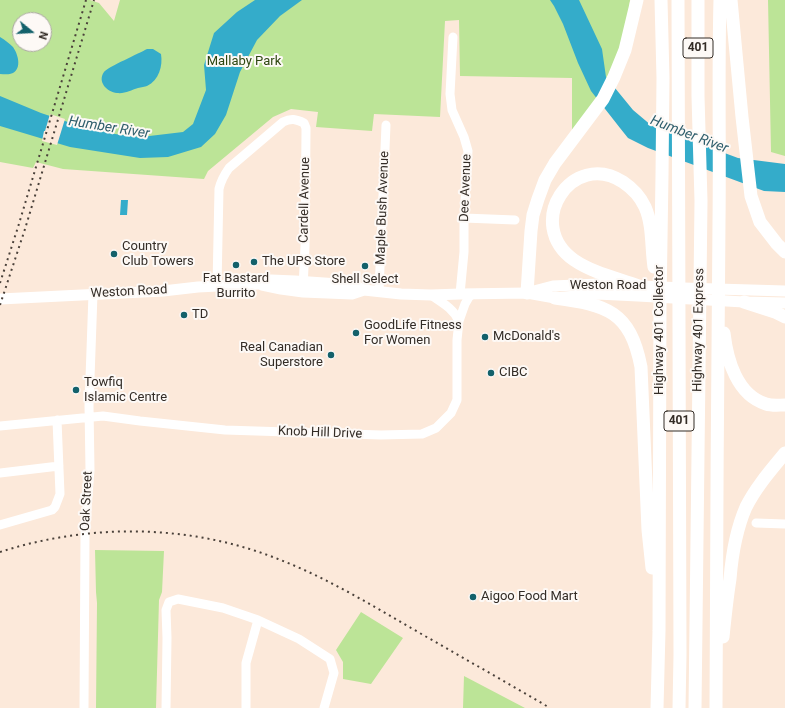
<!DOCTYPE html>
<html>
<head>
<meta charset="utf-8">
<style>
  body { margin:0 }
  #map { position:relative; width:785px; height:708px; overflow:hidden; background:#fce9da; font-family:Roboto,sans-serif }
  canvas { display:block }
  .north { position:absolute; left:12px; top:12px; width:40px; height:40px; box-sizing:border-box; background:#fdf9f6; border:1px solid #aca7a3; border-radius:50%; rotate:108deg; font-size:11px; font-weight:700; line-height:16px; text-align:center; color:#332c26 }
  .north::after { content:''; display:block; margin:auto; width:14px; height:18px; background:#13616b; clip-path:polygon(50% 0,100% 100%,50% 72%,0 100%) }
</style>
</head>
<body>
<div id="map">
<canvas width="785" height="708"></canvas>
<div class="north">N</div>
</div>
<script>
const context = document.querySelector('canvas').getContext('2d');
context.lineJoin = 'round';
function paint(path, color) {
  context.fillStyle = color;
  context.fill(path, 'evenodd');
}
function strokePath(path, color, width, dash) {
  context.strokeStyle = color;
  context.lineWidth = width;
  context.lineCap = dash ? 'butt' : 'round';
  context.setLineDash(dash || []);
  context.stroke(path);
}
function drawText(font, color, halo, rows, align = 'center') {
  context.font = font + ' Roboto,sans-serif';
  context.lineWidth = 4;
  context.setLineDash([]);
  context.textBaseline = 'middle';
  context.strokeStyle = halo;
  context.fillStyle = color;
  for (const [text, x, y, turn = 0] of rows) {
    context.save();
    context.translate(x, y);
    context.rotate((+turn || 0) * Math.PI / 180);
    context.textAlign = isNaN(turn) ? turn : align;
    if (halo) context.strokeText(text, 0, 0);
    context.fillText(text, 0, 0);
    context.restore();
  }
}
const green = new Path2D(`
  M0,0H90L99,3L114,21L120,0H630L626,36L614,77L572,133V78L460,76L459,20L445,21L440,117L374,114L372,131L316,127L318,112L291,109L273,117L208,171L204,179L63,169L36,162L33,168L0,162ZM20,20H44V44H20Z
  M768,0H785V156L771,152Z
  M95,550L164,551L162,592L159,600L156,708H96L97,603L96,592Z
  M361,612L403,638L371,684L343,679V662L336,650Z
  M464,676L525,708H463Z`);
const water = new Path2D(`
  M255,0H302L280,16L257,40L240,72L226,115L215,134L201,147L168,157L140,158L70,147L0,126V96L41,113L80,126L115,134L141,137L183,132L193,124L206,90L204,65L214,33L237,12Z
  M550,0H579L602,49L606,77L633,110L652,126L738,158L785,164V192L764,191L648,148L628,138L620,128L591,91L578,63L563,24L554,6Z
  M0,37C5,40 9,43 13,47C18,54 22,68 13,73C9,75 4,74 0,74Z
  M147,49H153L161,54C163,66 159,80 147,86C145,87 141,87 138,88C131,90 125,94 117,93C107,92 97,82 104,72C108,67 140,53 147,49Z
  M121,200H128L127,215H120Z`);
const pier = new Path2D(`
  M50,114L65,119L57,145L42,141L44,131H45Z`);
const minor = new Path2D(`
  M453,37L450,94L452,110L464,137L468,151L464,218V252L460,294
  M464,218L515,220
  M217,286L219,189C221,180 224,175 229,168L283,122C291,118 296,119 304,123L306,128V132L305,246L303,288
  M379,291L386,125
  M431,295C441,302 453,308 459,321
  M0,426L103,416L140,421L225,430L381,435L422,434L436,428L451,413L457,400V340L459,321L465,304L469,297L473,294
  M0,473L59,466
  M756,523L785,524
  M0,525L52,510L55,507L60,494L57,420
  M84,708L85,534L90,470L89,406L93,294
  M166,708L167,638L166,610L169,602L178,599L223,608L258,620L299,639L330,659L334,673L324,708
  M246,708V663L258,620`);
const major = new Path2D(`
  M262,285L281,289L303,292L352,294L364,290
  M530,292L553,286L599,284L683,288L785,291
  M0,299L163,291L198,287L258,284L271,280L295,281L353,285L364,290L401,294L431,295L460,294L527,293L555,298L597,294L638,296L744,302L785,303`);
const highway = new Path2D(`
  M678,0L680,655L679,708
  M731,0L742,117L751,196L760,222L777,244L785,252
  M639,286C617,278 593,273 574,260C523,224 572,149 623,182C632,188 640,196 645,207C653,225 651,247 654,267
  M527,293L531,231L533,215L538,199L545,180L555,163L603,99L614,77L625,50L637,0
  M555,298C607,305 630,311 641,367L648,530L652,568
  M744,302L775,312L785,317
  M724,333C727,360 737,395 766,404C772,406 779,405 785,405
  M723,637C725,617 727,598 730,579C732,554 736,530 746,507C756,487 771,470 785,453
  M657,708L659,631L660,304L662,175L663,78L661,0
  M695,708L701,201L698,96V0
  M716,708C716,546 718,383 719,221C720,147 718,74 720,0`);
const rail = new Path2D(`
  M0,283L18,227L86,0
  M0,305L25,229L94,0
  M0,552C90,523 190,524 278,559C325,577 368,603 411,628C458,655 504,681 550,708`);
const markers = [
  [114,254,4,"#13616b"],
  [254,262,4,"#13616b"],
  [236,265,4,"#13616b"],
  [365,266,4,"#13616b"],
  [184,315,4,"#13616b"],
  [356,333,4,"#13616b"],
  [485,337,4,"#13616b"],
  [331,355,4,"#13616b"],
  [491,373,4,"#13616b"],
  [76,390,4,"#13616b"],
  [473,597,4,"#13616b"]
];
const shields = [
  [698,48,30],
  [679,421,30]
];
const shieldNames = [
  ["401",698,48],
  ["401",679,421]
];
const parkNames = [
  ["Mallaby Park",244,62]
];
const streetNames = [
  ["Dee Avenue",466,188,-88],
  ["Cardell Avenue",305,200,-89],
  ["Maple Bush Avenue",383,208,-88],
  ["Weston Road",608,286],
  ["Weston Road",129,292,-3],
  ["Highway 401 Collector",660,330,-90],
  ["Highway 401 Express",699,330,-89],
  ["Knob Hill Drive",320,433,2],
  ["Oak Street",87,501,-87]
];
const poiNames = [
  ["Country",122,247],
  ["Club Towers",122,262],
  ["The UPS Store",262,262],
  ["Fat Bastard",236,279,"center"],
  ["Burrito",236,294,"center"],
  ["Shell Select",365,280,"center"],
  ["TD",192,315],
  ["GoodLife Fitness",364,326],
  ["For Women",364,341],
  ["McDonald's",493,337],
  ["Real Canadian",323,348,"right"],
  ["Superstore",323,363,"right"],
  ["CIBC",499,373],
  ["Towfiq",84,383],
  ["Islamic Centre",84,398],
  ["Aigoo Food Mart",481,597]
];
const waterNames = [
  ["Humber River",109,128,9],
  ["Humber River",689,135,21]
];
paint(green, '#bce497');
paint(water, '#34acca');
paint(pier, '#fce9da');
strokePath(minor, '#fff', 9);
strokePath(major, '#fff', 11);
strokePath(highway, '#fff', 13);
strokePath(rail, '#4a413a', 2, [2, 4]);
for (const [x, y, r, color] of markers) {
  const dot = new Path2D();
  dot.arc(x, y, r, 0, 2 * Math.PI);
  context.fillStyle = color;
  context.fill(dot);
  strokePath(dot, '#fdf9f6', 1.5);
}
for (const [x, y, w] of shields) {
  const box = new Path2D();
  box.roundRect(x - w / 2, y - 10, w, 20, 3);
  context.fillStyle = '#fdf9f6';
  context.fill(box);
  strokePath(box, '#332c26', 1);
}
drawText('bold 12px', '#332c26', null, shieldNames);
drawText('13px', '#2e4711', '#fdf9f6', parkNames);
drawText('13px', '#332c26', '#fdf9f6', streetNames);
drawText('13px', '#332c26', '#fdf9f6', poiNames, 'left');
drawText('italic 14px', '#2f5e6c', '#fdf9f6', waterNames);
</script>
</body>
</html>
